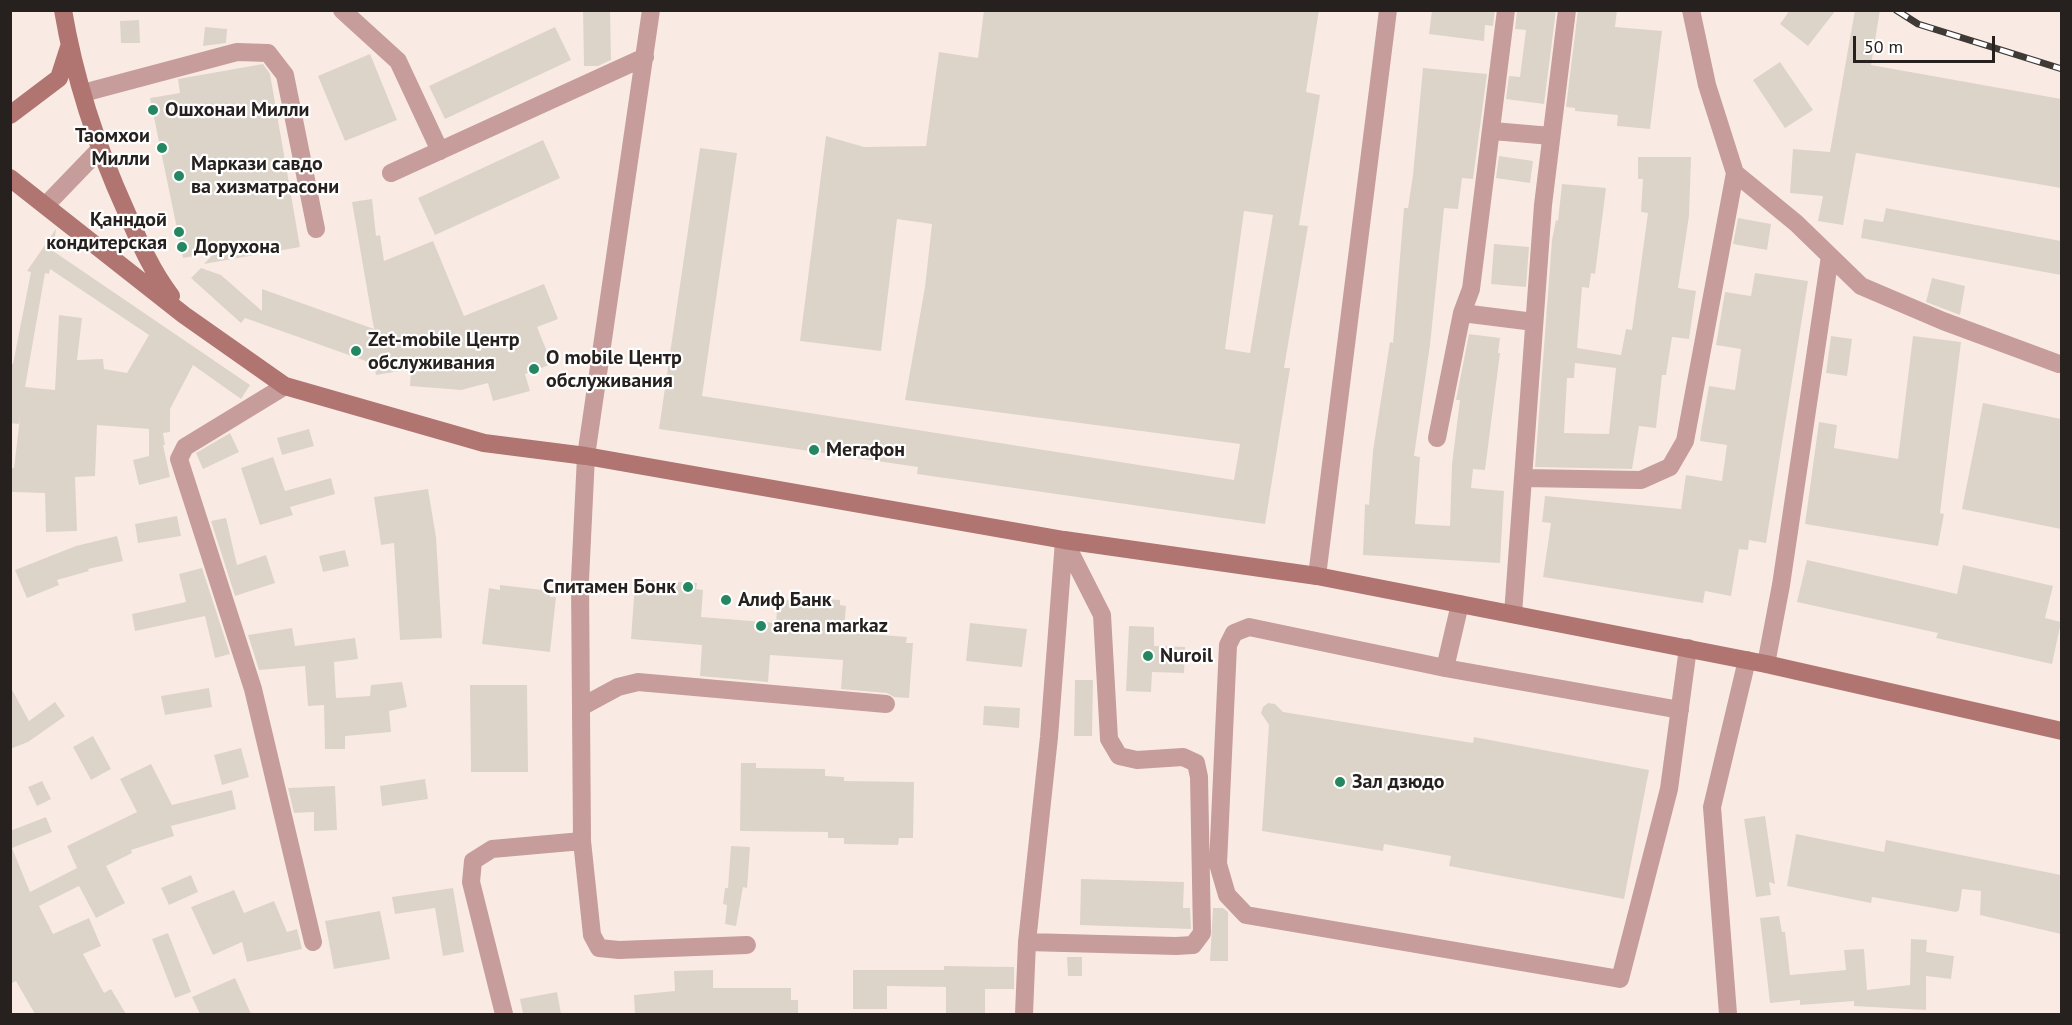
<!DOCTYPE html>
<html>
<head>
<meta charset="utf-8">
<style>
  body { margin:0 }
  #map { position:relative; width:2072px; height:1025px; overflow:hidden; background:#f9ebe4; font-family:"PT Sans",sans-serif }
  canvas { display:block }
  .frame { position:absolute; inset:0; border:12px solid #26211e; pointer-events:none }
  .scale { position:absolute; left:1853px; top:36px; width:142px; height:27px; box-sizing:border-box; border:3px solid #26211e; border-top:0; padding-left:8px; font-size:18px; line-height:21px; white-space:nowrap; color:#26211e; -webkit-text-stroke:4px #fff; paint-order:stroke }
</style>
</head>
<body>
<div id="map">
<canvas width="2072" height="1025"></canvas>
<div class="frame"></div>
<div class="scale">50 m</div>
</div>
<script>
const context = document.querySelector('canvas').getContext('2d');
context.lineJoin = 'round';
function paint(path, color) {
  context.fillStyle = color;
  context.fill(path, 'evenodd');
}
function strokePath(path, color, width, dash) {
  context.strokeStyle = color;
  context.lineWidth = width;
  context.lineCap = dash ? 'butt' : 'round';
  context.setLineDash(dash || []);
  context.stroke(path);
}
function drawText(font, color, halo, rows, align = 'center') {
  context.font = font + ' "PT Sans",sans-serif';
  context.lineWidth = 4.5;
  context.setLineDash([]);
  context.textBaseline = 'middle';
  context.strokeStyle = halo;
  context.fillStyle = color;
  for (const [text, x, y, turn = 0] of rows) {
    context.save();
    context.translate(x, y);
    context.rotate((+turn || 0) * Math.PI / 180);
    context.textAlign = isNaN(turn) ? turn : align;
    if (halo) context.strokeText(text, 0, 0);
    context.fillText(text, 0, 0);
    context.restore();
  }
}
const building = new Path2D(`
  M583,10H610L611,60L598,66H584Z
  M984,10H1319L1306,92L1320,95L1299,225L1308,226L1284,368H1290L1265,524L917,474L918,467L659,429L700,148L737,153L702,396L1234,480L1240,444L905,400L925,287L932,224L897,219L881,351L800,341L826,136L864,147L926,146L939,52L978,58ZM1244,211L1273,215L1250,353L1225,349Z
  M1432,10H1495L1493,26L1485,25L1484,41L1429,34Z
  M1517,10H1556L1544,104L1506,99L1509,76L1520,77L1526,30L1515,29Z
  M1578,10H1617L1615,27L1662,31L1650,129L1617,126L1618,115L1575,111V108L1566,107Z
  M1790,10H1836L1808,46L1780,24Z
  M1855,10H1880L1871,65L2061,99V188L1856,153L1843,225L1818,221L1823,196L1790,193L1793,149L1830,152Z
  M139,20L140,43H121L120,21Z
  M205,27L227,29L226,43L203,46Z
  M555,27L571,60L445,119L429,86Z
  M370,54L397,120L345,141L318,76Z
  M1780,62L1813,110L1785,128L1753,80Z
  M263,64L270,74L300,247L204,264L215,252L183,258L150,98L180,93L178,79Z
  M1423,68L1487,74L1473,179L1462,178L1458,209L1444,208L1430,345L1414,456L1420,457L1415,524L1450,526L1452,464L1460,400H1456L1469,334L1500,338L1498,353H1500L1485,470L1473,469L1471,488L1504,491L1500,563L1363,555L1365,504L1369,505L1373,451L1390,342L1393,343L1404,208H1408L1413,175Z
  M543,140L560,178L435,235L418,198Z
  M1499,156L1533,161L1530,183L1496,178Z
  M1638,157H1691L1689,216L1678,288L1696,291L1689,339L1672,337L1666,375H1662L1656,428L1639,426L1632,469L1535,467L1552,240L1556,220L1558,221L1562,184L1606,188L1595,274L1591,273L1589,288L1582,287L1577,348L1621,355L1626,329L1632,330L1648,213L1641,212L1643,179H1638ZM1575,363L1616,368L1609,434L1564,433L1567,378H1574Z
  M372,199L376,236L380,235L384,261L433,241L464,316L544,284L558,319L537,327L552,364L525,374L530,391L493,401L488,383L461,390L410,386L411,369L376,375L374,364L245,318L241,323L191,278L201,268L221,275L262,311V289L374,329L352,202Z
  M1886,208L2061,241V275L1861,238L1864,219L1883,222Z
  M1738,218L1771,224L1767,250L1733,244Z
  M56,229L53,251L250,385L241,399L193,365L170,409V432L163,433L165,445H163L170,477L139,485L133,460L149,456V429L97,425L95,476L75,477L77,531L46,532L45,493L10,492V468H14L21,409L19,424L10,423V364H13L31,272L27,271ZM50,269L149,335L127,373L104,369L103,359L77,360L82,318L59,315L55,390L25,387L45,273L49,274Z
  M1494,244L1529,247L1526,287L1491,284Z
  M1755,273L1808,281L1766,543L1749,540L1748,550L1739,549L1731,596L1705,591L1703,603L1543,577L1551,523L1542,522L1545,496L1681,509L1686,475L1722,481L1727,445L1700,441L1702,426L1709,386L1735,390L1741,349L1716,345L1725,292L1751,296Z
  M1932,278L1965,286L1960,315L1926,302Z
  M1831,336L1852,339L1847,376L1826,373Z
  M1913,336L1961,342L1940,513L1944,514L1938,546L1805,524L1819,422L1837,425L1834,448L1898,459Z
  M1983,403L2061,419V529L1962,509Z
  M309,429L314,446L282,455L277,438Z
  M230,433L239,452L203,469L196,453Z
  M273,457L285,491L331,478L335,494L290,507L293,515L260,525L241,468Z
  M428,489L436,537L442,638L400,640L394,543L381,545L374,497Z
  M177,516L181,536L138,543L135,524Z
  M226,518L237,565L266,555L275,583L235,596L211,521Z
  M117,536L123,561L88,569L89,571L57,580L59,585L27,598L15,570L76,546Z
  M345,550L349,566L323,572L319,556Z
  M1807,560L1957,594L1963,565L2053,586L2045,618L2061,622L2052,664L1936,638L1938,633L1797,602Z
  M202,568L230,654L215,658L205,616L135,631L132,614L186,602L179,574Z
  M646,580L697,583L696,589L703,590L701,617L776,623L778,599L789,600V596L840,600V605L846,606L844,632L907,637L906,643H913L909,698L894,697L887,693L841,689L843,660L770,655L768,682L700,676L702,645L631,639L635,583L646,584Z
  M500,585L551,591L550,597H556L550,652L482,644L489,588L500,590Z
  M970,623L1027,629L1022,667L966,661Z
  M1129,626L1154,627V646L1185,647L1184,673L1152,672L1151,692L1126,691Z
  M292,628L295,646L355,638L358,659L334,662L336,698L370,696L371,685L402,682L407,707L389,711L391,732L345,736V749H325L324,705L308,706L305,666L259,670L248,635Z
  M1075,680H1093L1092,736H1074Z
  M470,685H527L528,772H471Z
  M10,686L29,721L55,702L65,716L28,742L10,749Z
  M209,688L212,707L165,715L161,696Z
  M1268,703L1275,704L1283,712L1473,743L1474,737L1649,770L1624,899L1449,866L1451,856L1384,844L1383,851L1262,831L1269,725L1261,713L1263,707Z
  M984,706L1020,708L1019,728L983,725Z
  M93,736L111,769L91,780L73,747Z
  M241,748L249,777L222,785L214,755Z
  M741,763H756V768L825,769V776L844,777V781L914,782L913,838H899L898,845L844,844V838H828V832L740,831Z
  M151,764L172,805L232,790L236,809L171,826L174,836L131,850L132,853L106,866L125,903L96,918L79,886L39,906L53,934L89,918L101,946L83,954L104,993L111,989L126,1014H35L16,981L10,984V831L46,817L52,832L12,848L30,892L77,868L67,846L137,812L120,779Z
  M425,779L428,799L382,806L380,786Z
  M42,781L51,799L37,806L28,787Z
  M335,786L337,830L314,831V812L294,813L288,788Z
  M1765,816L1775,884L1769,882L1771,895L1756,897L1744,819Z
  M1796,834L1884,852L1886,840L2061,875V934L1980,915L1981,891L1962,889L1959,910L1956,912L1872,897L1871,903L1787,886Z
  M731,846L750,847L747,888L743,887L736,926L725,924L727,905L723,904L725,888H728Z
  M191,875L198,892L169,905L161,888Z
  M1081,879L1184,882L1183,908H1190L1191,929L1080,925Z
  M453,888L464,952L443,956L435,908L395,914L392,897Z
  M234,890L244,913L274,901L287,932L297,929L302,949L247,962L242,942L213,955L191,907Z
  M1213,908H1223L1228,912V961H1210Z
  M380,911L390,959L334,969L325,921Z
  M1779,916L1782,932H1785L1790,975L1846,970L1844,950L1864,949L1867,990L1910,985L1911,939L1927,940L1926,952L1954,956L1951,979L1926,976V1010L1854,1006V1001L1800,1005V1000L1770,1003L1760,918Z
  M168,933L191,992L175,998L152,939Z
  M1067,957H1082V976H1068Z
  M944,966L1014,967V989H985V1014H946V987L887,986V1009H853V970H944Z
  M713,970V988H791V1000H798V1014H635L634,995L675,991L674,971Z
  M235,978L251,1014H200L192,997Z
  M557,992L561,1014H523L520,999Z`);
const minor = new Path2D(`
  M342,10L398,61L440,151
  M1691,10L1707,85L1735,173L1796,223L1861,286L1943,321L2059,364
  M83,93L237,52L268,53L285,75L316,229
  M1493,131L1551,136
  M391,173L645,57
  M46,205L99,150
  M1462,313L1534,322
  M285,386L185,447L179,459L253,689L313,942
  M1437,438L1462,313L1471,289L1506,10
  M1523,478L1641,480L1670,467L1685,441L1735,173
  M1317,576L1388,10
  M1513,614L1543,205L1567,10
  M1766,664L1781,585L1830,256
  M1445,668L1460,604
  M581,707L618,687L638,682L886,704
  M1680,710L1445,668L1249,627L1234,633L1228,645L1218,864L1227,895L1246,915L1620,979L1669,789L1688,648
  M582,841L580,580L586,456L651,10
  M1027,942L1176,946L1193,945L1202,933L1199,777L1196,763L1183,757L1137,760L1119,756L1109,739L1102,615L1064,540
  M504,1014L471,882L473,861L492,849L582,841L592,935L599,948L619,950L747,945
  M1024,1014L1027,942L1049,737L1064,541
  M1728,1014L1712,807L1747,660`);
const secondary = new Path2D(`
  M63,10C75,81 97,147 126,211C139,241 151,270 171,296
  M10,115L59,78L69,47
  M10,178L184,315L285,386L484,443L586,456L1064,540L1317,576L1766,664L2062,731`);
const rail = new Path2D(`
  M1896,10L1918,24L2062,69`);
const markers = [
  [153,110,6,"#258761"],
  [162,148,6,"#258761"],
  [179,176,6,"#258761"],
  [179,232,6,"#258761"],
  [182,247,6,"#258761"],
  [356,351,6,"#258761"],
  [534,369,6,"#258761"],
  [814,450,6,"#258761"],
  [688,587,6,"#258761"],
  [726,600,6,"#258761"],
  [761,626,6,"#258761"],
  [1148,656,6,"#258761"],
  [1340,782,6,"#258761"]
];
const poiNames = [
  ["Ошхонаи Милли",165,110],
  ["Таомхои",150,136,"right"],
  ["Милли",150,159,"right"],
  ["Маркази савдо",191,164],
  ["ва хизматрасони",191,187],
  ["Қанндоӣ",167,220,"right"],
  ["кондитерская",167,243,"right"],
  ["Дорухона",194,247],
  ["Zet-mobile Центр",368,340],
  ["обслуживания",368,363],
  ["O mobile Центр",546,358],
  ["обслуживания",546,381],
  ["Мегафон",826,450],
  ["Спитамен Бонк",676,587,"right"],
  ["Алиф Банк",738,600],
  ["arena markaz",773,626],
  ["Nuroil",1160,656],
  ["Зал дзюдо",1352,782]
];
paint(building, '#ddd4c9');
strokePath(minor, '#c69d9a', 18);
strokePath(secondary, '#b07571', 18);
strokePath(rail, '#403a36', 7);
strokePath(rail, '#fff', 4.5, [14]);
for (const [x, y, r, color] of markers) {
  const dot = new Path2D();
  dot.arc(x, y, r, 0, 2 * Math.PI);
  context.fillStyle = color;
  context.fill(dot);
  strokePath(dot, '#fff', 2);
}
drawText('bold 20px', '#26211e', '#fff', poiNames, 'left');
</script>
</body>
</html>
